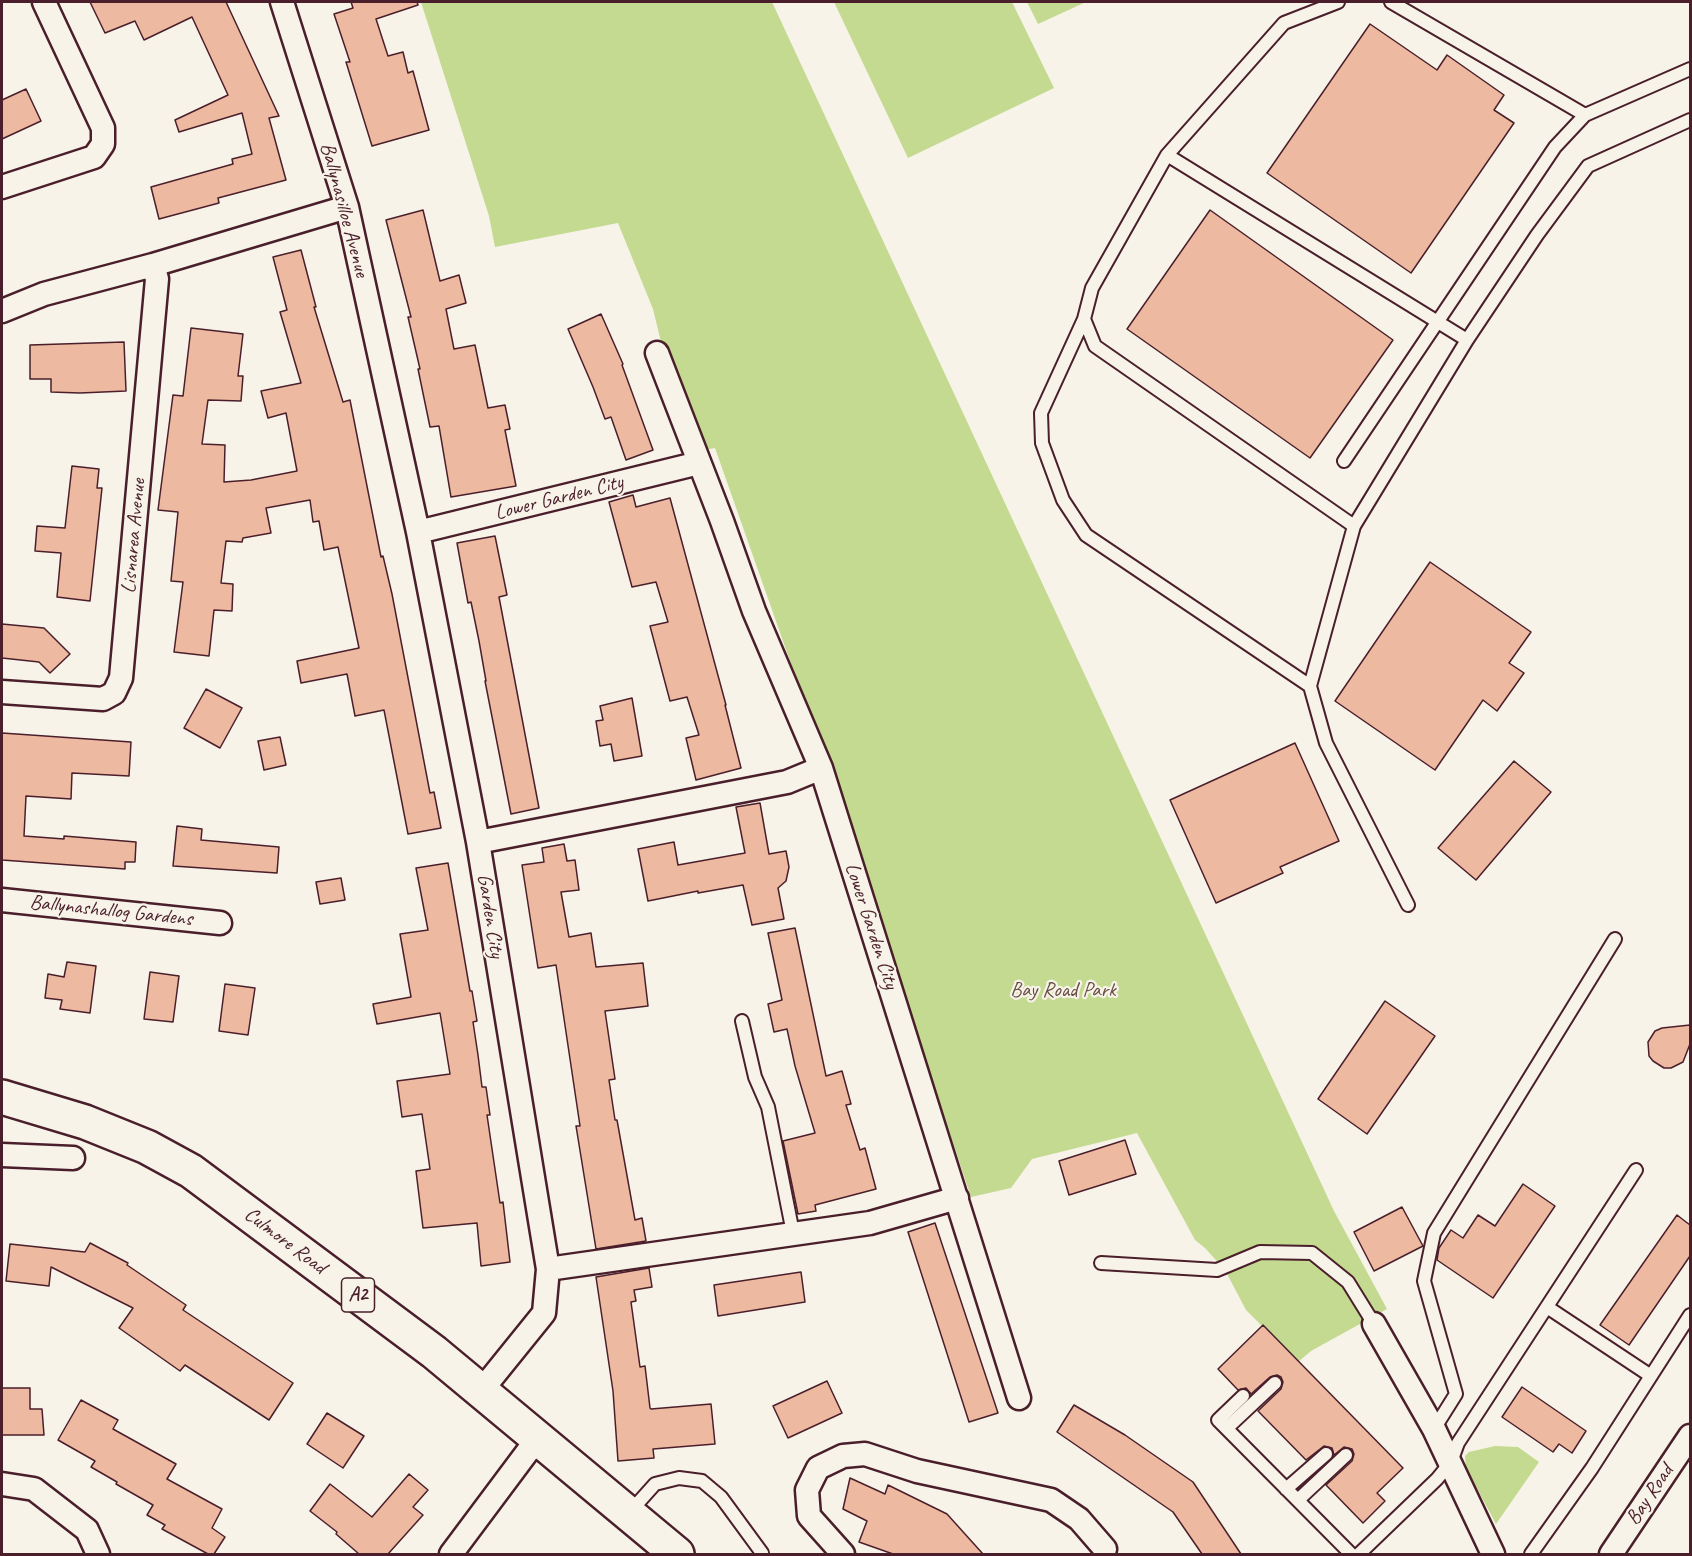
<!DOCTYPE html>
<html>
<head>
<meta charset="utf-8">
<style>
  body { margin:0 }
  #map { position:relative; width:1692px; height:1556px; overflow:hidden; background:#f7f3e8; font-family:Caveat,sans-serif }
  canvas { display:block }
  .frame { position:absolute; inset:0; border:3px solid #4a1f2b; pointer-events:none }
</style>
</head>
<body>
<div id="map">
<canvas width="1692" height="1556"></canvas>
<div class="frame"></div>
</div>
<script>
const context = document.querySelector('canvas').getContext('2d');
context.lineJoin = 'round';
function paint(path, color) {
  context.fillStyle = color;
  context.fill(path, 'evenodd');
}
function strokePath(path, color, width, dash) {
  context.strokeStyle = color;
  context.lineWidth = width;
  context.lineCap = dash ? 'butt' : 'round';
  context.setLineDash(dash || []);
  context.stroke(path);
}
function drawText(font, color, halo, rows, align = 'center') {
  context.font = font + ' Caveat,sans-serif';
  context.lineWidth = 4.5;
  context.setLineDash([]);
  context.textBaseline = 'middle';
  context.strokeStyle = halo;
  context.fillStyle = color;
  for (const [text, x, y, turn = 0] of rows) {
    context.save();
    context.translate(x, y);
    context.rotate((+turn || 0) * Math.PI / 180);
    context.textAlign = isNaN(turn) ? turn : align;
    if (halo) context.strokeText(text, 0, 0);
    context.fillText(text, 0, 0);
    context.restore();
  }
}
const green = new Path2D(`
  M421,2H772L1334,1211L1387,1309L1311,1351L1298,1362L1246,1310L1225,1270L1205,1248L1195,1240L1137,1133L1032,1159L1011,1188L971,1197L827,766L715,448L688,453L653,309L618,223L495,247L489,216Z
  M834,2H1012L1054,88L908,158Z
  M1027,2H1086L1038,24Z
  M1495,1446L1518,1447L1539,1462L1496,1524L1466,1468L1465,1456L1469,1452Z`);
const building = new Path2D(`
  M90,2H226L279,116L269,118L286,180L218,198L219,203L159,219L151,187L233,164L232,159L252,154L242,113L179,132L175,120L228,95L192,17L144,40L135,21L105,33Z
  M351,2H417L418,5L376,19L388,56L403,52L408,73L413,71L429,130L372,146L346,62H350L334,14L353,8Z
  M1370,24L1437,70L1447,55L1504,95L1494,110L1514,123L1411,273L1267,173Z
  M26,89L41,121L2,139V100Z
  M423,210L440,281L459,275L466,303L446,309L454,349L475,345L488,408L505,405L510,429L505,430L516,486L451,497L439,426L430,427L418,369H420L408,317H411L386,220Z
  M1210,210L1393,340L1310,458L1127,329Z
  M301,250L316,307H314L343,402L350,400L381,557L383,556L392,594L430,793L434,792L441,828L408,834L384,710L355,716L347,674L301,683L297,661L359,648L338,547L324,550L319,521L313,522L310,500L266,508L271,533L243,538L242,542L226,541L221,583L233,584L232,611L214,610L209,656L174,652L183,582L171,581L178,512L158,510L173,395L183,396L191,328L243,334L238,376H243L241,401L208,400L202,444L225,445L224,482L251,480L297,471L286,413L268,418L261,391L301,383L280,312L287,310L273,257Z
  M601,314L623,364L622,365L653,450L626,460L611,417L605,419L593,387L568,329Z
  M124,342L126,391L80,393L51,392V379H30V345Z
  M72,466L99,469L97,488H102L90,601L57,597L61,553L35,551L37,526L65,528Z
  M633,495L636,507L670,498L726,705H725L741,768L696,780L686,738L699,735L687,697L670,701L650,626L668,622L656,582L632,587L609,502Z
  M495,536L507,595L499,597L539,808L511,814L485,681H486L479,641L471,602L468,603L457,543Z
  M1430,562L1531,632L1509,663L1524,673L1497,711L1483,700L1435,770L1335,701Z
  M2,624L44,628L70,654L50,673L39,662L2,658Z
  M206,689L242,708L220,748L184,728Z
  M632,698L642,756L614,761L611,744L600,746L596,721L603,720L600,706Z
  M2,733L131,742L129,776L72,773L71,799L26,796L24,836L64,839V836L136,842L135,862H125V869L2,860Z
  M280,737L286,765L264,770L258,741Z
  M1295,743L1339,841L1280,867L1283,873L1216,903L1170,800Z
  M1514,761L1551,792L1476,880L1438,848Z
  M760,803L769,854L786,851L789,867L786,881L778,888L784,919L752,925L743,885L698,893V891L648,901L638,849L674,842L678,865L745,853L736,807Z
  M177,826L202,829L201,840L279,847L277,873L173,866Z
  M564,844L567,861L575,860L579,890L561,892L569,937L591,933L596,967L643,963L648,1006L605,1011L615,1079L609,1080L615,1120H617L635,1220L642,1218L646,1241L596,1249L576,1126H580L556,965L538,968L522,865L544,862L542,848Z
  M448,863L470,991H472L477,1021L473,1022L478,1055L482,1087H486L490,1115H487L500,1203L503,1202L510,1262L481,1266L477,1223L423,1228L416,1171L430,1169L422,1114L402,1117L397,1081L450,1074L440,1013L377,1024L373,1004L411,997L400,934L428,930L416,868Z
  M341,878L345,900L320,904L316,882Z
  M795,928L826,1076L842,1071L851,1104L846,1105L860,1150L865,1148L876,1189L815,1205L816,1211L798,1214L783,1141L815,1133L795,1066L787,1029L774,1032L768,1004L782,1000L768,933Z
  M67,962L96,966L90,1013L60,1009L62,1000L45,998L48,974L64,977Z
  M150,972L179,976L173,1022L144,1019Z
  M225,984L255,988L248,1035L219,1031Z
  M1385,1001L1435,1036L1367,1134L1318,1099Z
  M1690,1025V1044L1683,1062L1671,1068H1664L1653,1061L1649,1056L1648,1042L1655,1031L1662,1028Z
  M1125,1140L1136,1174L1069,1195L1059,1161Z
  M1523,1184L1555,1206L1493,1298L1437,1260L1439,1248L1451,1230L1463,1238L1478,1215L1495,1226Z
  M1402,1207L1423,1246L1374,1271L1354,1232Z
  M1677,1215L1690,1225V1256L1629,1345L1600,1325Z
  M935,1223L998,1413L969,1422L908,1232Z
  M90,1243L128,1263L127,1265L186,1305L183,1310L293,1383L269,1420L185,1365L180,1371L119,1328L133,1308L51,1267L49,1286L6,1281L10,1244L85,1252Z
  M649,1268L652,1287L634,1290L636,1301L631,1302L640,1367L645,1366L650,1408L651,1409L711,1404L715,1444L653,1449L654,1458L618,1461L613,1391L596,1277Z
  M801,1272L805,1302L718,1316L714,1285Z
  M1263,1325L1403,1468L1377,1493L1385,1501L1363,1523L1326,1485L1352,1461L1354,1454L1352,1449L1344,1447L1334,1455L1332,1448L1324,1446L1306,1460L1258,1411L1281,1389L1283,1382L1281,1377L1277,1375L1270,1377L1251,1394L1246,1388L1238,1390L1218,1369Z
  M827,1381L842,1413L788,1438L773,1406Z
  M1522,1387L1586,1431L1572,1453L1559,1444L1553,1452L1502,1417Z
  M2,1388H30V1409H42L44,1435H2Z
  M81,1400L118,1420L113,1429L176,1464L167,1479L222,1509L212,1528L225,1537L214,1554H208L162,1529L165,1525L147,1515L153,1505L116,1484L117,1482L91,1467L95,1461L58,1440Z
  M1074,1405L1125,1435L1193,1482L1241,1554H1202L1173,1512L1057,1432Z
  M327,1413L364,1436L343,1468L307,1444Z
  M409,1474L428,1490L413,1507L423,1515L388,1554H359L336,1534L337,1532L310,1511L330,1484L372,1517Z
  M850,1478L885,1494L888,1485L947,1514L983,1554H893L859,1542L867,1521L843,1509Z`);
const service = new Path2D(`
  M1338,2L1284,23L1167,155L1092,288L1084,319L1095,346L1354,526L1467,340
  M1391,2L1585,115
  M1167,155L1467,340L1537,235L1588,166L1690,120
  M1084,319L1041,413L1042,443L1063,500L1086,535L1310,686
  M1344,461L1555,147L1585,115L1690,69
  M1354,526L1310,686L1326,743L1408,905
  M742,1021L755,1077L768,1107L793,1233
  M1101,1263L1217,1270L1260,1252L1312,1253L1348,1282L1374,1324
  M1547,1307L1651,1376
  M1243,1396L1218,1420L1351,1554
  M1227,1428L1275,1383
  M1434,1429L1456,1394L1424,1281L1434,1233L1615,939
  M1286,1489L1326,1454
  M1298,1500L1346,1455
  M629,1513L655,1484L679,1478L702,1481L721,1497L762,1553L761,1554
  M1359,1554L1437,1479L1451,1462L1458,1443L1636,1170
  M1531,1554L1592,1468L1690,1315`);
const minor = new Path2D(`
  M282,2L347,207L418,532L478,842L548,1269L544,1313L481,1391
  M2,187L94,157L103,144V128L44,2
  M2,311L44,294L153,265L347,207
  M657,353L722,521L754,611L821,768L1019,1398
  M418,532L699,463
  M2,692L103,699L114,693L121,678L157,279L153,265
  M478,842L787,782L821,768
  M2,900L220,923
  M2,1155L73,1158
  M548,1269L870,1223L957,1198
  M1374,1324L1434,1429L1493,1554
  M2,1484L34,1489L87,1530L98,1554
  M451,1554L537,1439
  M843,1554L809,1516L807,1490L818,1468L843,1456L865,1454L917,1471L1051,1500L1079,1519L1105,1549
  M1611,1554L1690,1436`);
const trunk = new Path2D(`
  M2,1097L85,1122L147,1147L191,1171L434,1352L677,1554`);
const shields = [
  [358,1295,33]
];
const shieldNames = [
  ["A2",358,1295]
];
const streetNames = [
  ["Ballynasilloe Avenue",344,210,75],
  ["Lower Garden City",559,498,-14],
  ["Lisnarea Avenue",134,536,-85],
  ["Ballynashallog Gardens",111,911,6],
  ["Garden City",490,916,81],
  ["Lower Garden City",871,926,72],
  ["Culmore Road",285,1241,37],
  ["Bay Road",1650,1495,-56]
];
const parkNames = [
  ["Bay Road Park",1063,990]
];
paint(green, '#c3da90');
paint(building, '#eeb9a1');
strokePath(building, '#4a1f2b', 1.5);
strokePath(service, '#4a1f2b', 16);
strokePath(minor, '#4a1f2b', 27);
strokePath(trunk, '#4a1f2b', 38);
strokePath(service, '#f7f3e8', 12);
strokePath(minor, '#f7f3e8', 22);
strokePath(trunk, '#f7f3e8', 33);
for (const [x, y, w] of shields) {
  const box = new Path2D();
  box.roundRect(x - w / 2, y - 17, w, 34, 4.5);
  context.fillStyle = '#f7f3e8';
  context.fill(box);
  strokePath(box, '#4a1f2b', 1.5);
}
drawText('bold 20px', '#4a1f2b', null, shieldNames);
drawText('21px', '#4a1f2b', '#f7f3e8', streetNames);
drawText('21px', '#684e44', '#f7f3e8', parkNames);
</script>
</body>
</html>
